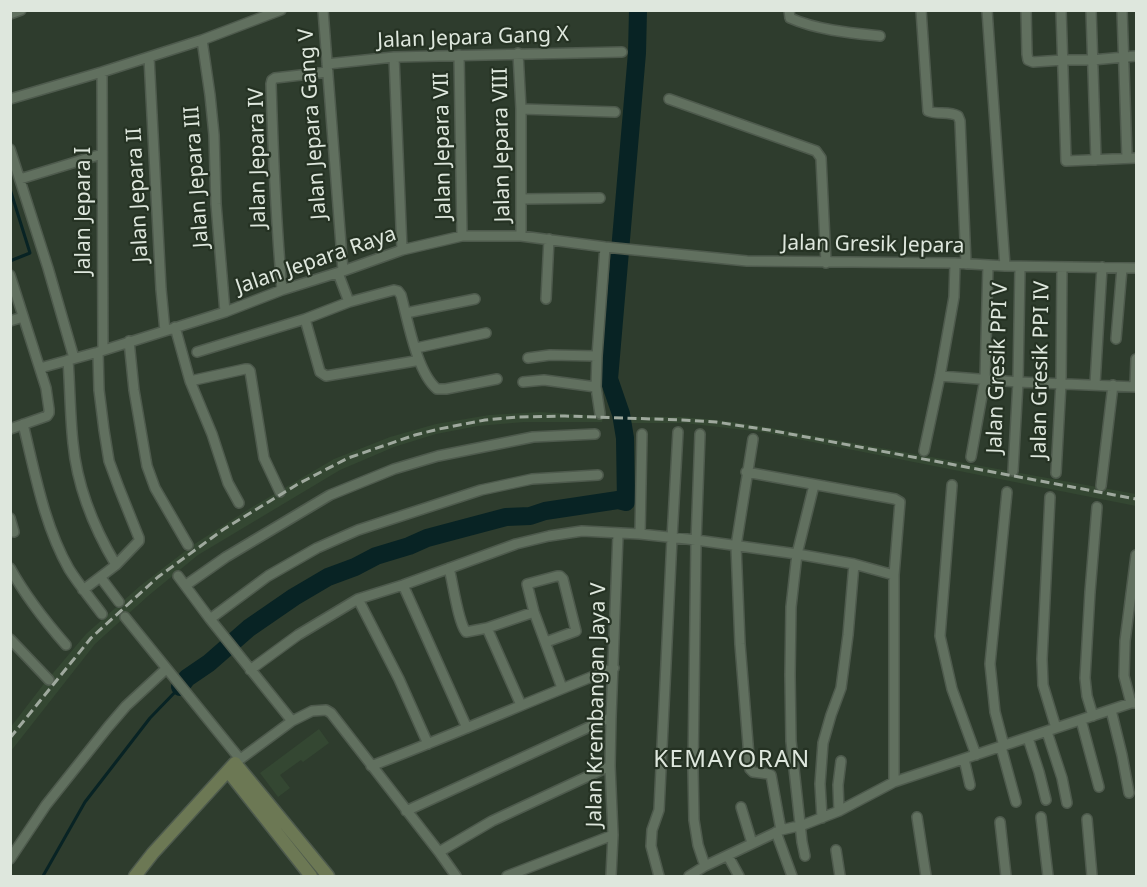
<!DOCTYPE html>
<html>
<head>
<meta charset="utf-8">
<style>
  body { margin:0 }
  #map { position:relative; width:1147px; height:887px; overflow:hidden; background:#2e3c2d; font-family:"Noto Sans",sans-serif }
  canvas { display:block }
  .frame { position:absolute; inset:0; border:12px solid #dee7dd; pointer-events:none }
</style>
</head>
<body>
<div id="map">
<canvas width="1147" height="887"></canvas>
<div class="frame"></div>
</div>
<script>
const context = document.querySelector('canvas').getContext('2d');
context.lineJoin = 'round';
function paint(path, color) {
  context.fillStyle = color;
  context.fill(path, 'evenodd');
}
function strokePath(path, color, width, dash) {
  context.strokeStyle = color;
  context.lineWidth = width;
  context.lineCap = dash ? 'butt' : 'round';
  context.setLineDash(dash || []);
  context.stroke(path);
}
function drawText(font, color, halo, rows, align = 'center') {
  context.font = font + ' "Noto Sans",sans-serif';
  context.lineWidth = 4.5;
  context.setLineDash([]);
  context.textBaseline = 'middle';
  context.strokeStyle = halo;
  context.fillStyle = color;
  for (const [text, x, y, turn = 0] of rows) {
    context.save();
    context.translate(x, y);
    context.rotate((+turn || 0) * Math.PI / 180);
    context.textAlign = isNaN(turn) ? turn : align;
    if (halo) context.strokeText(text, 0, 0);
    context.fillText(text, 0, 0);
    context.restore();
  }
}
const built = new Path2D(`
  M540,412L603,416L602,422H524L478,426L436,434L394,447L340,470L198,555L148,596L95,644L11,751L10,728L43,685L86,634L140,586L193,545L249,509L334,459L390,437L436,424L489,415Z
  M619,417H682L726,421L765,427L1136,494V506L762,432L684,423H621Z
  M319,729L329,743L303,762L301,760L280,775L290,788L278,797L260,773Z`);
const stream = new Path2D(`
  M10,189L30,253L10,261
  M43,876L85,802L150,718L179,688`);
const river = new Path2D(`
  M180,687L187,678L209,663L249,628L294,597L328,577L355,567L376,556L409,546L427,538L457,530L506,517L530,516L545,511L618,500L626,502L625,438L621,414L609,379L637,53L638,10`);
const street = new Path2D(`
  M323,10L343,271
  M789,10L790,18C817,30 851,33 880,36
  M921,10L928,111C938,115 949,111 958,116L960,121L966,264
  M987,10L1005,266
  M1026,10L1027,54L1028,60L1033,62L1063,60H1092L1136,56
  M1061,10L1066,161L1136,158
  M1091,10L1096,160
  M1122,10L1127,158
  M10,14L21,10
  M202,40L210,95L214,135L216,204L225,312
  M518,53L521,109V236
  M459,55L462,236
  M149,57L161,289L165,331
  M394,57L402,250
  M327,64L394,57L622,52
  M102,72L103,350
  M10,99L102,72L202,40L281,10
  M669,99L816,151L821,158L826,263
  M521,109L615,112
  M10,149L48,268L74,358
  M20,179L102,154
  M521,199L600,198
  M338,273L349,302
  M10,275L46,388L49,409V413L47,416L10,429
  M282,290C276,222 273,153 271,84L272,80L275,78L327,72
  M546,299L549,239
  M406,313L475,299
  M305,319L320,372L326,376L415,361L418,358
  M10,321L23,317
  M175,327L190,381L212,434L228,483L239,503
  M1116,339L1122,268
  M129,341L134,390L147,466L155,488L188,545
  M416,348L486,333
  M197,352L305,319L349,302L394,290L398,291L401,295C408,321 417,373 437,389H446L497,379
  M528,358L550,355L597,356
  M68,360C70,387 70,415 73,443C77,486 94,528 116,565
  M40,368L98,352L225,312L282,290L343,271L402,250L462,236H521L605,247L747,261L955,263L1005,266L1136,268
  M940,376L1018,382L1136,387
  M190,381L245,369H248L250,371L264,458L280,492
  M523,382L544,380L596,387
  M1095,384L1102,267
  M1135,386L1136,359
  M600,414L596,387L597,356L605,247
  M23,424C35,473 44,525 69,569C79,585 91,599 102,614
  M700,434L696,542L693,770L694,820L698,845L705,866
  M753,439L736,546L740,644L750,769L753,772L769,774L771,775L781,830
  M924,451L940,376L954,297L955,263
  M971,457L985,379L988,265
  M1013,471L1018,382L1020,267
  M746,472L895,499L900,502L894,575V782
  M1056,473L1061,383L1062,267
  M952,485L940,636L952,689L976,755
  M1101,486L1113,385
  M1050,497L1042,659L1043,685L1056,728
  M10,518L14,532
  M640,534L642,434
  M10,568C26,597 45,621 66,645
  M449,568C453,583 458,622 466,632L487,628L534,612
  M178,576L210,619L292,721
  M101,578L119,602
  M186,585L226,557L330,495L394,469L438,456L533,437L595,434
  M403,585L467,728
  M83,590L116,565L139,541V538L119,488L109,461L104,430L99,390L98,352
  M358,599L399,679L428,744
  M125,617L240,759
  M210,619L268,576L317,548L358,530L481,490L532,479L598,475
  M487,628L521,705
  M10,639L49,680
  M546,642L576,631L563,579L560,576H557L527,584L534,612L562,688
  M250,670L298,635L358,599L403,585L516,544L549,536L582,531L640,534L696,540L797,554L854,564L894,575
  M1131,703L1124,676L1125,641L1136,555
  M1111,710L1122,755L1129,793
  M1093,716L1087,696L1085,678L1090,592L1097,507
  M1081,720L1099,787
  M1047,732L1062,778L1067,803
  M1028,738L1039,772L1046,800
  M1004,746L995,712L990,664L1007,492
  M1001,747L1016,802
  M964,759L970,785
  M235,763L292,721L312,711L326,710L331,713L439,852L456,876
  M371,766C453,735 532,700 614,668
  M741,807L752,843
  M406,811L611,717
  M839,811L838,785L841,761
  M917,817L926,876
  M1041,817L1048,876
  M822,818L820,784L823,743L831,715L841,688L848,635L854,564
  M1087,819L1092,876
  M1000,822L1006,876
  M776,832L792,876
  M836,850L840,876
  M439,852L492,821L610,766
  M728,856L739,876
  M805,856L802,842L791,741L790,675L791,607L797,554L814,485
  M10,859L46,805L108,727L126,706L166,669
  M507,876L613,835
  M611,876L613,835L610,766L611,717L618,534
  M659,876L651,846L652,830L659,810L672,538L678,432
  M689,876L705,866L781,830L803,825L839,811L894,782L1131,703H1136`);
const secondary = new Path2D(`
  M228,771L311,876
  M135,876L153,853L235,763L328,876`);
const rail = new Path2D(`
  M10,738L91,638L158,577L224,529L298,484L348,458L415,435L439,429L485,420L518,417L565,416L682,420L716,422L769,430L1136,499`);
const streetNames = [
  ["Jalan Jepara Gang X",473,38,-2],
  ["Jalan Jepara Gang V",313,124,-94],
  ["Jalan Jepara VIII",502,145,-91],
  ["Jalan Jepara VII",443,146,-91],
  ["Jalan Jepara IV",258,158,-91],
  ["Jalan Jepara III",197,177,-94],
  ["Jalan Jepara II",138,195,-93],
  ["Jalan Jepara I",84,211,-90],
  ["Jalan Gresik Jepara",873,245,1],
  ["Jalan Jepara Raya",316,261,-19],
  ["Jalan Gresik PPI V",998,368,-88],
  ["Jalan Gresik PPI IV",1041,370,-89],
  ["Jalan Krembangan Jaya V",597,705,-89]
];
const quarterNames = [
  ["KEMAYORAN",732,760]
];
paint(built, '#344732');
strokePath(stream, '#082324', 3);
strokePath(river, '#082324', 18);
strokePath(street, '#4e5a4d', 12);
strokePath(secondary, '#4e5a4d', 15);
strokePath(street, '#61705f', 9);
strokePath(secondary, '#6c7854', 12);
strokePath(rail, '#9fa99e', 3, [9, 4.5]);
drawText('21px', '#dee7dd', '#253223', streetNames);
context.letterSpacing = '1.5px';
drawText('24px', '#dee7dd', '#253223', quarterNames);
context.letterSpacing = '0px';
</script>
</body>
</html>
